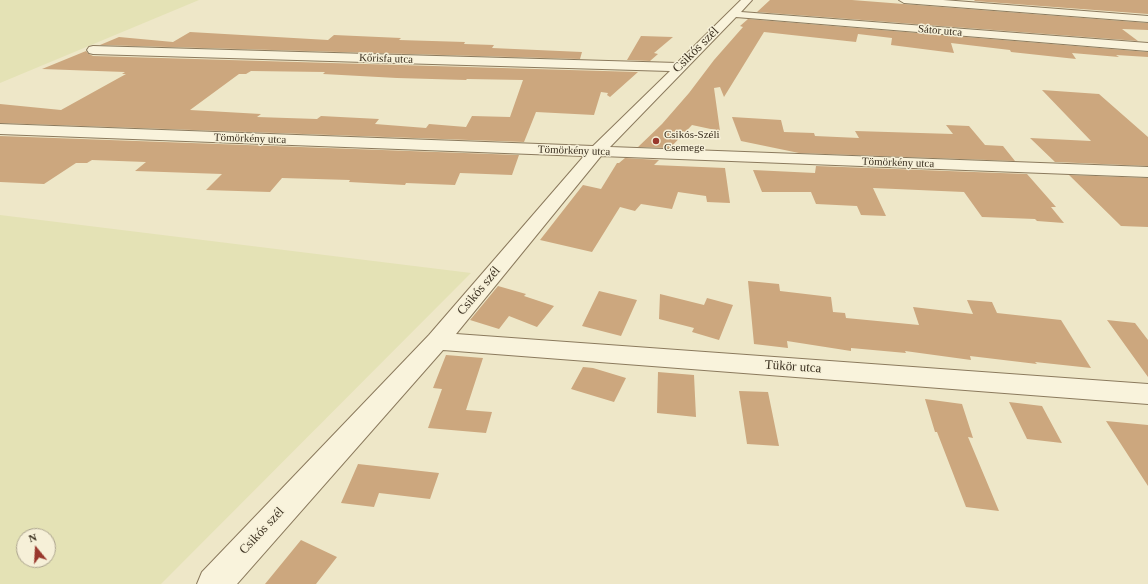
<!DOCTYPE html>
<html>
<head>
<meta charset="utf-8">
<style>
  body { margin:0 }
  #map { position:relative; width:1148px; height:584px; overflow:hidden; background:#eee7c8; font-family:Georgia,serif }
  canvas { display:block }
  .north { position:absolute; left:16px; top:528px; width:40px; height:40px; box-sizing:border-box; background:#f6f0d8; border:1px solid #aba38e; border-radius:50%; rotate:342deg; font-size:11px; font-weight:700; line-height:16px; text-align:center; color:#3b3020 }
  .north::after { content:''; display:block; margin:auto; width:14px; height:18px; background:#99382d; clip-path:polygon(50% 0,100% 100%,50% 72%,0 100%) }
</style>
</head>
<body>
<div id="map">
<canvas width="1148" height="584"></canvas>
<div class="north">N</div>
</div>
<script>
const context = document.querySelector('canvas').getContext('2d');
context.lineJoin = 'round';
function paint(path, color) {
  context.fillStyle = color;
  context.fill(path, 'evenodd');
}
function strokePath(path, color, width, dash) {
  context.strokeStyle = color;
  context.lineWidth = width;
  context.lineCap = dash ? 'butt' : 'round';
  context.setLineDash(dash || []);
  context.stroke(path);
}
function drawText(font, color, halo, rows, align = 'center') {
  context.font = font + ' Georgia,serif';
  context.lineWidth = 3;
  context.setLineDash([]);
  context.textBaseline = 'middle';
  context.strokeStyle = halo;
  context.fillStyle = color;
  for (const [text, x, y, turn = 0] of rows) {
    context.save();
    context.translate(x, y);
    context.rotate((+turn || 0) * Math.PI / 180);
    context.textAlign = isNaN(turn) ? turn : align;
    if (halo) context.strokeText(text, 0, 0);
    context.fillText(text, 0, 0);
    context.restore();
  }
}
const farmland = new Path2D(`
  M0,0H199L0,83Z
  M0,215L471,273L161,584H0ZM24,536H48V560H24Z`);
const building = new Path2D(`
  M770,0H852L1148,23V30L1122,29L1138,41L757,12Z
  M975,0H1148V14L974,1Z
  M748,19L1148,52V57L1116,55L1119,57L1072,53L1076,59L1011,52L1010,50L951,43L954,53L891,45L892,38L858,34L856,42L764,32L724,97L720,87L714,88L720,131L692,125L670,148L638,147L662,124L689,93L714,60L743,27L740,26Z
  M190,32L328,40L334,35L401,38L399,40L465,42L464,44L494,45L492,48L582,52L580,59L100,45L119,37L173,42Z
  M641,36L673,37L654,53L658,54L650,61L627,60Z
  M86,51L89,54L93,56L638,72L610,97L607,95L608,93L601,92L594,115L536,112L524,142L0,123V104L61,110L126,74H122L125,72L42,69ZM251,71L325,72L323,74L397,78L466,80L467,79L523,80L510,117L472,116L466,127L429,124L426,128L375,124L379,119L321,116L317,119L257,117L261,114L190,110L239,74H246Z
  M1042,90L1099,94L1148,137V166L1055,162L1030,138L1091,141Z
  M732,117L781,120L784,132L814,133L815,136L859,138L855,131L953,134L946,125L969,126L985,145L1003,146L1015,161L799,153L741,141Z
  M0,136L519,155L512,175L460,173L455,185L406,183L405,185L349,182L350,180L282,178L270,192L206,190L222,174L135,171L146,162L92,160L87,163H76L44,184L0,182Z
  M625,158L659,160L654,165L725,168L730,203L707,202L706,196L678,192L672,209L641,204L635,211L620,207L592,252L540,240L583,185L601,189L617,163H619Z
  M816,166L1027,174L1056,207H1051L1064,223L1037,221L1035,219L982,217L964,192L873,188L886,216L861,215L857,206L816,204L811,192H762L753,170L815,173Z
  M1069,175L1148,178V227L1121,226Z
  M748,281L779,284L780,291L831,297L833,312L845,313L846,318L919,325L913,307L973,314L967,300L992,302L997,313L1061,320L1091,368L1035,362L1037,364L970,356L971,360L905,351L906,353L851,348V351L787,341L788,348L754,344Z
  M498,286L526,294L524,296L554,306L537,327L509,316L499,329L470,320Z
  M599,291L637,300L621,336L582,326Z
  M660,294L704,305L707,298L733,305L719,340L692,332L694,328L659,319Z
  M1107,320L1135,323L1148,340V377Z
  M446,355L483,358L466,410L492,412L486,433L428,428L442,389L433,388Z
  M583,367L593,368L626,378L614,402L571,389Z
  M658,372L694,375L696,417L657,413Z
  M739,391L768,392L779,446L747,444Z
  M925,399L962,404L973,438L968,437L999,511L966,507L937,432H935Z
  M1009,402L1042,406L1062,443L1027,439Z
  M1106,421L1148,425V486Z
  M358,464L439,473L430,499L379,493L374,507L341,503Z
  M301,540L337,557L316,584H265Z`);
const minor = new Path2D(`
  M741,0H752L741,12L1148,43V51L736,17L610,147L1148,167V177L601,156L456,334L1148,384V404L443,350L237,584H197L202,572L429,335L584,156L0,134V124L593,146L670,71L93,54L89,53L87,50L89,47L93,46L677,63Z
  M899,0H943L1148,16V22L904,3Z`);
const markers = [
  [656,141,4,"#99382d"]
];
const farStreetnames = [
  ["Sátor utca",940,31,5],
  ["Kőrisfa utca",386,59,2],
  ["Tömörkény utca",250,139,2],
  ["Tömörkény utca",574,151,2],
  ["Tömörkény utca",898,163,2]
];
const farPoinames = [
  ["Csikós-Széli",664,135],
  ["Csemege",664,148]
];
const streetNames = [
  ["Csikós szél",696,50,-45],
  ["Csikós szél",479,291,-50],
  ["Tükör utca",793,367,4],
  ["Csikós szél",262,531,-47]
];
paint(farmland, '#e4e2b5');
paint(building, '#cca77e');
strokePath(minor, '#8b7a5d', 2);
paint(minor, '#f9f3dc');
for (const [x, y, r, color] of markers) {
  const dot = new Path2D();
  dot.arc(x, y, r, 0, 2 * Math.PI);
  context.fillStyle = color;
  context.fill(dot);
  strokePath(dot, '#f6f0d8', 1.5);
}
drawText('11px', '#3b3020', '#f6f0d8', farStreetnames);
drawText('11px', '#3b3020', '#f6f0d8', farPoinames, 'left');
drawText('13px', '#3b3020', '#f6f0d8', streetNames);
</script>
</body>
</html>
